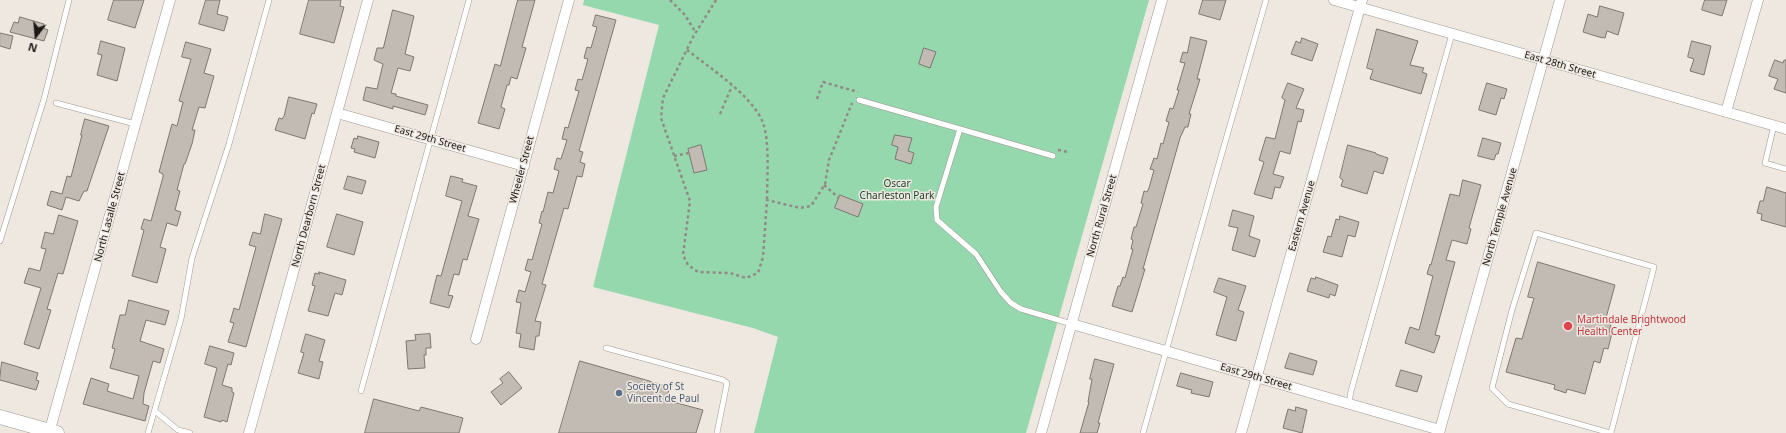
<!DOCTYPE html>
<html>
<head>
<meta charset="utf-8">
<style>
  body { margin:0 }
  #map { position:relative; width:1786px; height:433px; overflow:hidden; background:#efe8e1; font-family:"Noto Sans",sans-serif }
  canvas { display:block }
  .north { position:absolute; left:16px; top:16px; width:40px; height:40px; -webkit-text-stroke:3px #efe8e1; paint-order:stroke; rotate:196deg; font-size:11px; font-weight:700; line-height:16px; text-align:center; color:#1b1816 }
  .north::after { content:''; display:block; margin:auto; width:14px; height:18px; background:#1b1816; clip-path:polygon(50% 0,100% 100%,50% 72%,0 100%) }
</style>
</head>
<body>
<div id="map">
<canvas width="1786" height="433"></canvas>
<div class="north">N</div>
</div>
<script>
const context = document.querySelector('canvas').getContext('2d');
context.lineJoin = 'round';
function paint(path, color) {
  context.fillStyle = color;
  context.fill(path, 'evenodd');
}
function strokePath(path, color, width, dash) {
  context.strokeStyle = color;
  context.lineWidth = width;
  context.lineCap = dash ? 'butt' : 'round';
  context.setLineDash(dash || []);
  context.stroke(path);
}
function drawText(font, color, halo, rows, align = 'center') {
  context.font = font + ' "Noto Sans",sans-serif';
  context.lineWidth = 3;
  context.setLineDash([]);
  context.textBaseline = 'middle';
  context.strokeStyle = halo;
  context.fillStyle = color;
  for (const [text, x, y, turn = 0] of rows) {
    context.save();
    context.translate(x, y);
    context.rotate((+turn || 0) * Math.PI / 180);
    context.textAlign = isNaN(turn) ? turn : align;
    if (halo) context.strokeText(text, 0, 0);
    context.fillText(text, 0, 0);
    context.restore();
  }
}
const green = new Path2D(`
  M584,0H1149L1026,433H754L778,337L753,328L593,287L659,25L583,5Z`);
const building = new Path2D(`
  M114,0H144L135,28L108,20Z
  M206,0H220L217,14L228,17L224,31L199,24Z
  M309,0H341L340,6L344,7L334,43L300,34Z
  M518,0H535L522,47L526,48L517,79L511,77L509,85H507L501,107L505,109L499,129L478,123L495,64L500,66Z
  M1203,0H1226L1220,20L1199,14Z
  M1705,0H1727L1722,16L1702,10Z
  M1600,6L1624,13L1618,35L1607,31L1605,38L1599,37L1583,32L1588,14L1597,17Z
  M393,10L414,16L405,54L414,57L410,71L398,68L391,93L396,94V96L428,105L425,115L393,106V109L363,100L366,87L377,89L383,64L374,60L377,48H383Z
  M596,15L616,20L579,151L583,152L580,162L585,164L582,177L577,176L568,209L564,208L542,284L546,285L535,321L541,322L539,336H536L534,350L519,347L521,334L516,333L521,303L516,302L519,290L525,292L531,272L525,270L528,259L532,260L542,224L539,223L542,211L543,212L548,192L553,193L559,171L554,169L557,158L561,159L567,140L562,139L565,127L568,128L579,91L575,90L578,79L582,80L588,59L584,58L587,47L591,48L597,27L593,26Z
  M20,17L44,24L43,28L48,30L44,41L10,32L14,22L18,23Z
  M1377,29L1418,41L1410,65L1424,68L1422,72L1427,74L1421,94L1370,79L1373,70L1367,68Z
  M0,33L13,36L10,49L0,46Z
  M1191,37L1207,41L1197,79H1200L1189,114H1191L1188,127H1185L1180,138L1143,269H1145L1132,312L1112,306L1118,286H1120L1123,277L1125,278L1133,249H1131L1133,240L1131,239L1134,227H1136L1143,204L1141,203L1144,191L1147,192L1149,188L1154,170L1150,169L1154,158L1157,159L1161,143L1163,144L1169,122L1166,121L1170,108L1173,109L1179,90H1177L1185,63L1180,62L1183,52L1187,53Z
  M1302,38L1318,44L1312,61L1291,54L1296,41L1300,43Z
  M101,41L125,48L117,81L97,75L102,55L98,54Z
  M1692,41L1711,46L1704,75L1690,71L1694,59L1688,57Z
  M186,42L211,49L204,73L214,76L205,108L199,107L192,130H195L192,144L185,164H184L177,190L180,191L175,210L181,212L177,226L167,223L160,247L166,249L157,283L132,276L144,230L141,229L144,219L151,221L163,177V174L159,172L163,157L172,124L177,126L183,102L179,101L191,59L182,57Z
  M924,48L936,52L930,68L919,64Z
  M1775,60L1783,63L1784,60H1786V93L1774,89L1778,79L1769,76Z
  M1288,83L1304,89L1296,108L1304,110L1301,122L1298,121L1290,154L1280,151L1273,174L1284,177L1280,188L1275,187L1272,199L1254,194L1264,162L1259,160L1266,137L1275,139L1285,100L1282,98Z
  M1487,83L1507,89L1504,99L1501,98L1496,115L1479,110Z
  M289,97L317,104L314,114L312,113L305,139L275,130L279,118L282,119L284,116Z
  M85,119L109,126L87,191H84L79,201L66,197L62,210L47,205L51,191L62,194L67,176L71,177L82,135H81Z
  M895,135L912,138L908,151L914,153L911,164L895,159L898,147L892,145Z
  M358,136L379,142L375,158L354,152L355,149L351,148L354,138L357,139Z
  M1483,138L1501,143L1498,154H1496L1494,160L1478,156Z
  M701,145L707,170L694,173L688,149Z
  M1348,145L1376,153V154L1388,158L1383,174L1374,171L1367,194L1341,186L1343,180L1340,178Z
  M348,176L366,181L362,194L344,189Z
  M451,176L463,179L462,182L477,186L468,216L479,219L467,260L463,259L459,275L454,274L448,295L453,296L449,308L430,303L437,275L441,276L462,201L446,196Z
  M1463,180L1481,185L1469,228L1471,229L1467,244L1452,240L1446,260L1455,262L1435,335L1440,336L1434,353L1405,343L1410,327L1419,330L1433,276L1427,274L1430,264L1431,265L1450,194L1459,196Z
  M1767,187L1786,193V227L1761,220L1762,214L1757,213L1760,201H1763Z
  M840,195L863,204L858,217L835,208Z
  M1233,210L1254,216L1249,236L1260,240L1255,257L1232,250L1238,228L1229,226Z
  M265,214L282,219L246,347L228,342L234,323L230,322L234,308L239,310L256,247L249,245L253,232L260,234Z
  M337,214L363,222L354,255L327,247Z
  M59,215L78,221L63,274L58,273L47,309L51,310L39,349L24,344L41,288L24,283L29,268L40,271L46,249L41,248L45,232L53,234Z
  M1340,216L1359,222L1355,237L1348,235L1342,257L1323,252L1328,236L1331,237L1336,219L1339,220Z
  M1538,262L1615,285L1606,318L1612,320L1609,332L1612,333L1608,349L1604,348L1600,363L1594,361L1585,394L1567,389L1566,393L1554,389L1555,385L1506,372L1516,338L1522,339L1534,298L1528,297Z
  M319,272L346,280L342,295L335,293L328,316L308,311L315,286L312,285L315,273L319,274Z
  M1316,277L1338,285L1335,296L1330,294L1329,298L1307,291L1311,278L1315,279Z
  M1219,278L1246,286L1238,310L1244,312L1236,341L1216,335L1227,297L1214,292Z
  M129,300L169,311L165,325L146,320L140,341L164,349L160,363L153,361L144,393L143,404L149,406L145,421L83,404L91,378L109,384L107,391L133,399L139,376L110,368L115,349L112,348L120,315H125Z
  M306,334L325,340L319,361L323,362L319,379L298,373L304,353L301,352Z
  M430,334L431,348H426V355H424L425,368L408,369L406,341L416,340L415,335Z
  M210,346L234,353L231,365L228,364L222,385L232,388V392L234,393L227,422L222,420L221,422L204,417L217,368L205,364Z
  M1290,353L1317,361L1313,375L1285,368Z
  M1095,359L1114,364L1098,423H1100L1097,433H1080L1089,402H1088L1092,379H1090Z
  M580,361L670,387L666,400L703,410L696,433H559Z
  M2,362L38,373L36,380L39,381L36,390L0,380Z
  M1401,370L1422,376L1417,392L1396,386Z
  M509,372L522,388L501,405L491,392L503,383L500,379Z
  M1181,373L1213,382L1209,397L1191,393L1192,390L1177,386Z
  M374,399L419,411L421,407L463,418L459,433H365Z
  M1296,407L1307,410L1302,433L1283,428L1288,409L1295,411Z`);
const path = new Path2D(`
  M670,0L685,15L696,33
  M716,0L693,37L663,98L661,118L690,201L683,255L688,265L698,272L730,273L746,278L758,273L763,257L767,200L800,208L811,206L825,184L829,160L852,103
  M687,50C710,68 753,96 763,123C770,142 767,179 767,200
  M817,99L823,82L858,92
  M720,114L732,86
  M1058,150L1068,152
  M674,156L689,153
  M824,185L839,198`);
const service = new Path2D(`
  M859,100L960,129L936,207L937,220L976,254L1001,292L1011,303L1021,309L1072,324
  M56,103L135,124
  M1774,125L1765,163L1786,169
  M960,129L1053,156
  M0,241L44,99L69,0
  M606,348L723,380L727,383L717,433
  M361,391L469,0
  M1349,403L1351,391L1452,34
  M155,411L178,430L190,433
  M148,433L181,319L192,258L229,144L269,0
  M1143,433L1218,167L1266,0
  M1610,433L1508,404L1492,388L1512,310L1536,233L1654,267L1611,433`);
const minor = new Path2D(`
  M1334,0L1786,129
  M1726,112L1758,0
  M337,113L524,166
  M1072,324L1440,430
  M476,339L569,0
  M49,433L170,0
  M249,433L368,0
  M1041,433L1162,0
  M1241,433L1362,0
  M1439,433L1560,0`);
const secondary = new Path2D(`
  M0,417L57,433`);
const markers = [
  [1568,326,5,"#e0444e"],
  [619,393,4,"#5c6f8a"]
];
const streetNames = [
  ["East 28th Street",1560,65,16],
  ["East 29th Street",430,139,16],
  ["Wheeler Street",522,170,-75],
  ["North Dearborn Street",309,216,-75],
  ["North Rural Street",1102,216,-74],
  ["Eastern Avenue",1302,216,-74],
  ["North Lasalle Street",110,217,-75],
  ["North Temple Avenue",1500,217,-74],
  ["East 29th Street",1256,377,16]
];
const parkNames = [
  ["Oscar",897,184],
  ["Charleston Park",897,196]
];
const healthNames = [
  ["Martindale Brightwood",1577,320],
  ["Health Center",1577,332]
];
const serviceNames = [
  ["Society of St",627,387],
  ["Vincent de Paul",627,399]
];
paint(green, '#95d8ad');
paint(building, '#c2bbb4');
strokePath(building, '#7d7770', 1);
strokePath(service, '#9e9791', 6);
strokePath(minor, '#9e9791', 11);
strokePath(secondary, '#9e9791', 15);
strokePath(path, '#908b86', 2.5, [3, 3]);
strokePath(service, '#fff', 5);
strokePath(minor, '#fff', 10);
strokePath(secondary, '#fff', 14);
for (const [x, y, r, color] of markers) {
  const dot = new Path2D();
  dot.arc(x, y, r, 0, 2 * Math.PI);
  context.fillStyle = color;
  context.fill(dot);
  strokePath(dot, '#efe8e1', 1.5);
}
drawText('10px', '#1b1816', '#efe8e1', streetNames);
drawText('10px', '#183d28', '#efe8e1', parkNames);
drawText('10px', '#be3a42', '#efe8e1', healthNames, 'left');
drawText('10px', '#4e5e75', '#efe8e1', serviceNames, 'left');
</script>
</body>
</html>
